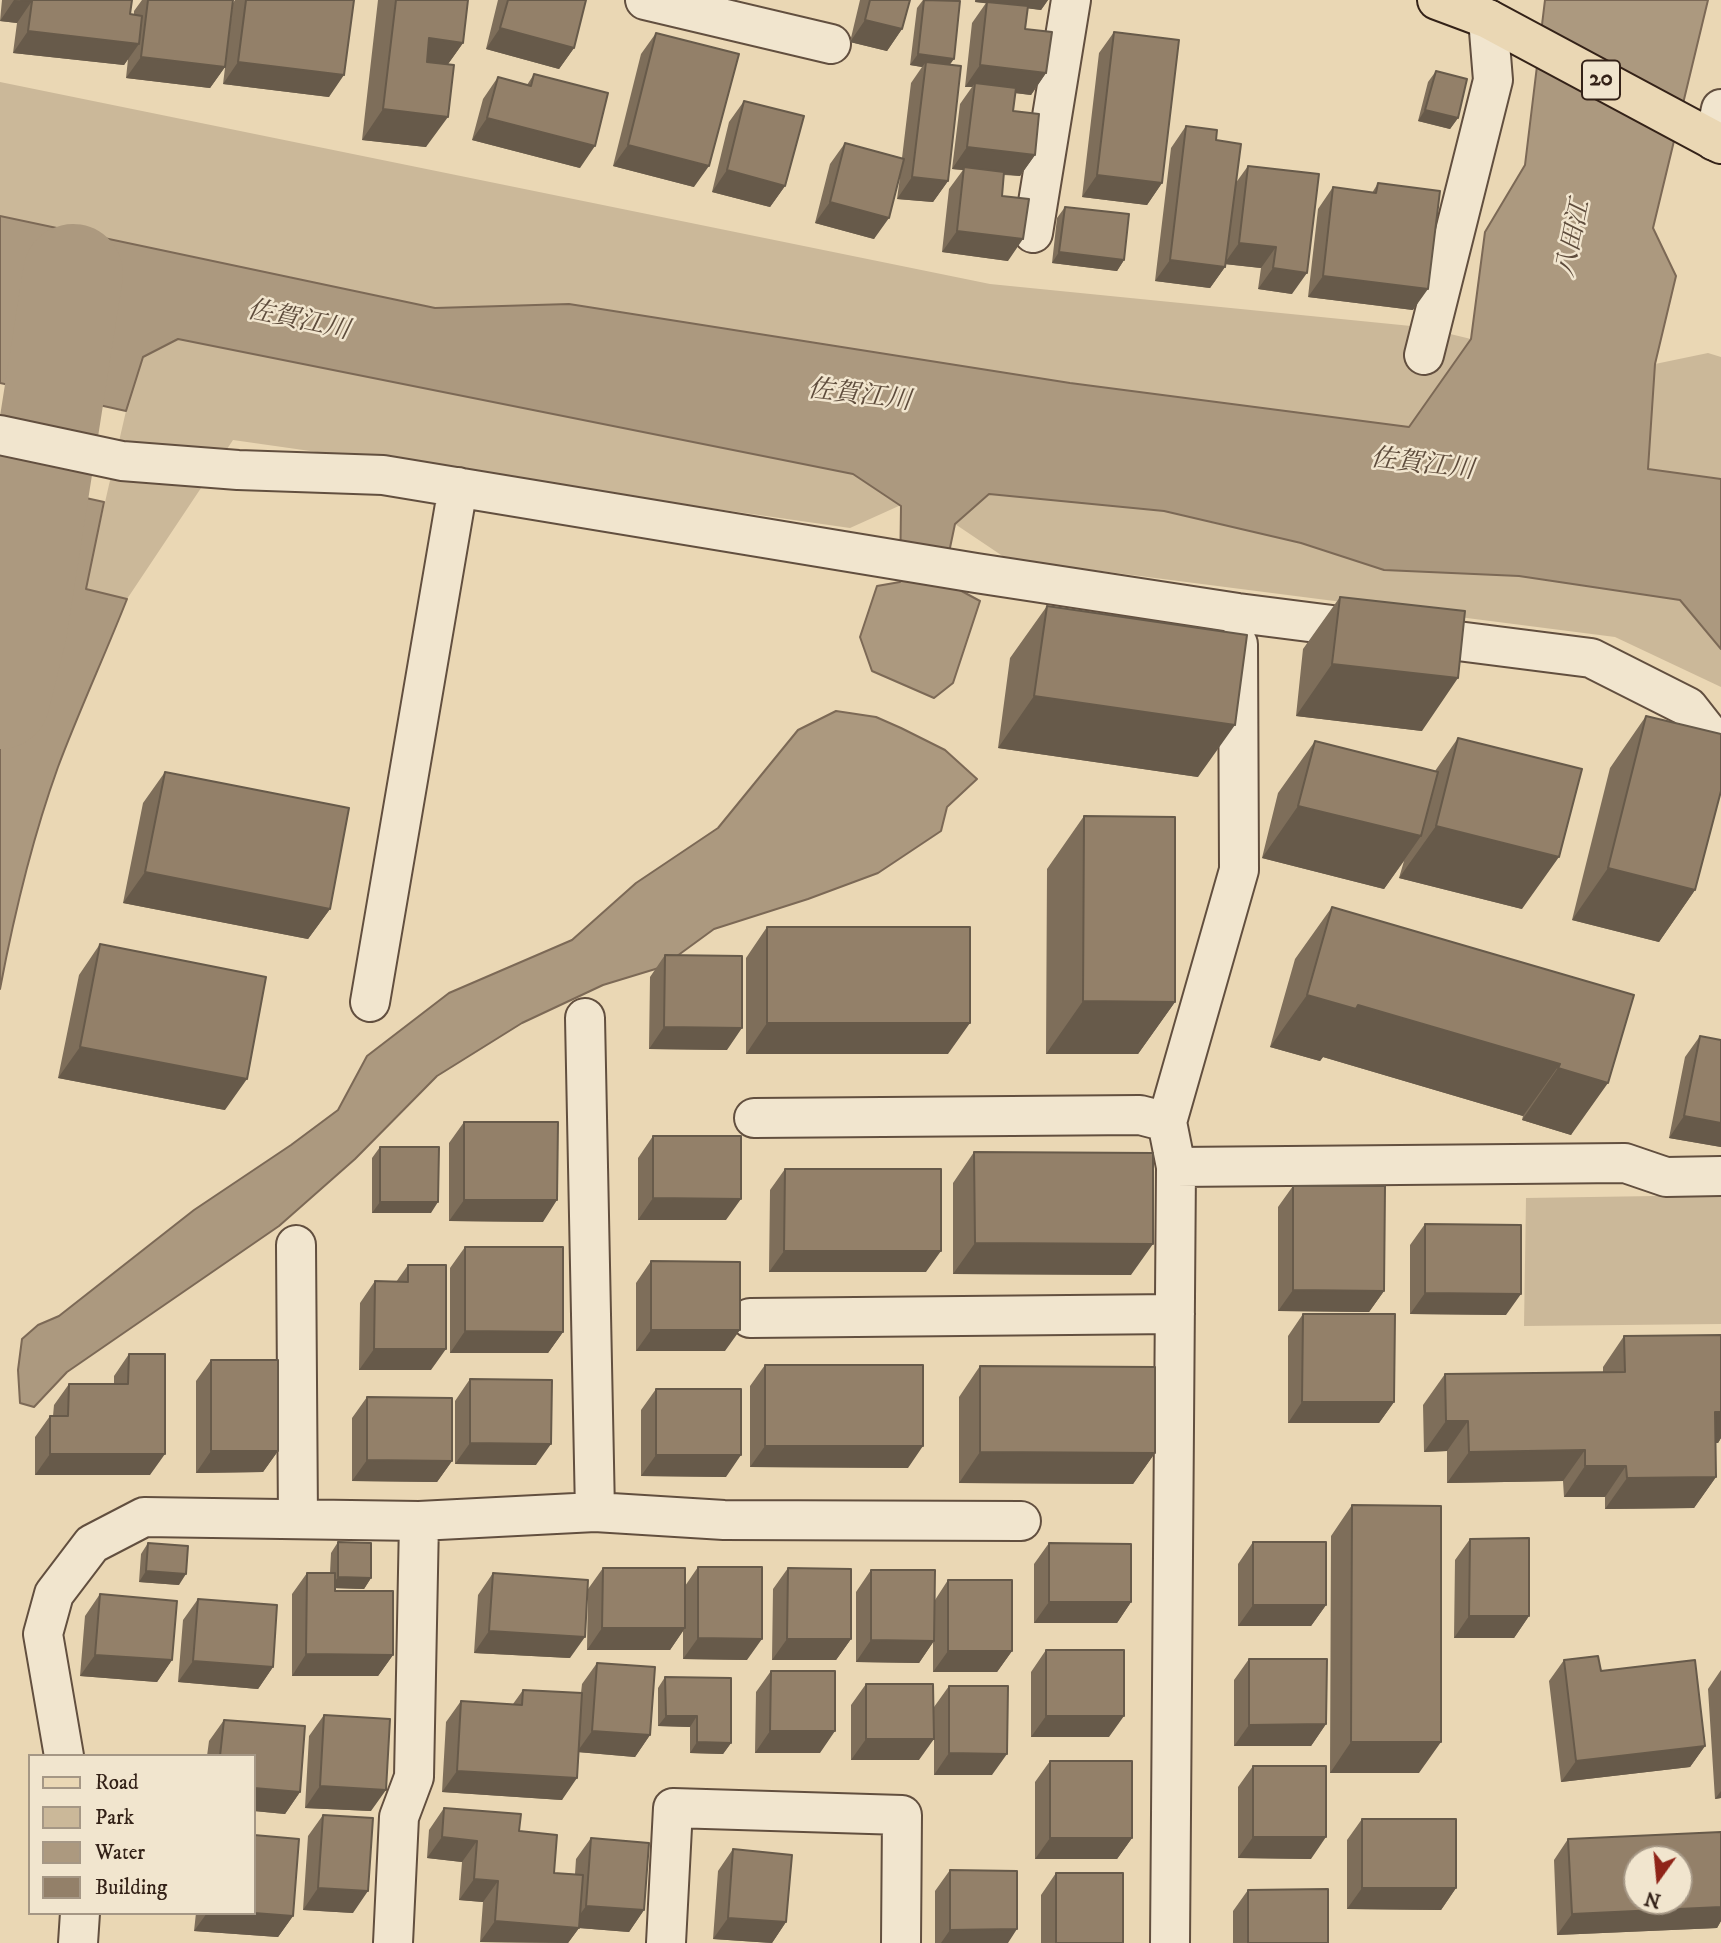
<!DOCTYPE html>
<html>
<head>
<meta charset="utf-8">
<style>
  body { margin:0 }
  #map { position:relative; width:1721px; height:1943px; overflow:hidden; background:#ead7b4; font-family:"IM FELL DW Pica",serif }
  canvas { display:block }
  .legend { position:absolute; left:28px; top:1754px; width:228px; height:161px; box-sizing:border-box; background:#f1e5ce; border:2px solid #a59785; margin:0; padding:9px 12px; list-style:none; font-size:21px; color:#342218 }
  .legend li { display:flex; align-items:center; gap:14px; height:35px }
  .legend b { width:35px; border:2px solid #a59785 }
  .north { position:absolute; left:1623px; top:1845px; width:70px; height:70px; box-sizing:border-box; background:#f1e5ce; border:2px solid #a59785; border-radius:50%; rotate:195deg; font-size:19px; font-weight:700; line-height:28px; text-align:center; color:#342218 }
  .north::after { content:''; display:block; margin:auto; width:24px; height:32px; background:#8f2418; clip-path:polygon(50% 0,100% 100%,50% 72%,0 100%) }
</style>
</head>
<body>
<div id="map">
<canvas width="1721" height="1943"></canvas>
<ul class="legend">
<li><b style="height:9px;background:#ead7b4"></b>Road</li>
<li><b style="height:19px;background:#cbb899"></b>Park</li>
<li><b style="height:19px;background:#ac997f"></b>Water</li>
<li><b style="height:19px;background:#938069"></b>Building</li>
</ul>
<div class="north">N</div>
</div>
<script>
const context = document.querySelector('canvas').getContext('2d');
context.lineJoin = 'round';
function paint(path, color) {
  context.fillStyle = color;
  context.fill(path, 'evenodd');
}
function strokePath(path, color, width, dash) {
  context.strokeStyle = color;
  context.lineWidth = width;
  context.lineCap = dash ? 'butt' : 'round';
  context.setLineDash(dash || []);
  context.stroke(path);
}
function drawText(font, color, halo, rows, align = 'center') {
  context.font = font + ' "IM FELL DW Pica","Noto Serif JP",serif';
  context.lineWidth = 5;
  context.setLineDash([]);
  context.textBaseline = 'middle';
  context.strokeStyle = halo;
  context.fillStyle = color;
  for (const [text, x, y, turn = 0] of rows) {
    context.save();
    context.translate(x, y);
    context.rotate((+turn || 0) * Math.PI / 180);
    context.textAlign = isNaN(turn) ? turn : align;
    if (halo) context.strokeText(text, 0, 0);
    context.fillText(text, 0, 0);
    context.restore();
  }
}
const green = new Path2D(`
  M0,82L990,284L1421,327L1471,339L1409,427L1070,383L569,304L435,308L0,216Z
  M178,339L853,474L901,505L850,528L233,440L127,599L85,589L126,411L143,357Z
  M1708,353L1721,357V479L1647,470L1655,364Z
  M989,494L1164,511L1301,543L1384,570L1519,576L1680,600L1721,649V687L1615,637L1007,559L955,524Z
  M1721,1195V1324L1524,1326L1526,1198Z`);
const water = new Path2D(`
  M1545,0H1708L1653,228L1676,276L1655,364L1648,469L1721,479V649L1680,600L1519,576L1384,570L1301,543L1164,511L989,494L955,524L943,581L980,601L953,683L934,698L872,671L860,637L877,586L900,582L901,506L853,474L178,339L143,357L126,411L0,383V216L435,308L569,304L1070,383L1409,427L1471,339L1485,232L1525,165Z
  M0,479L104,502L86,589L127,599C105,655 79,711 58,767C32,839 14,915 0,989Z
  M836,711L876,717L901,728L945,750L977,779L947,807L941,831L878,873L808,899L714,929L662,967L603,985L522,1023L437,1076L355,1159L279,1226L67,1372L34,1407L20,1403L18,1370L22,1339L38,1325L59,1316L194,1210L291,1145L338,1110L367,1056L449,993L572,940L636,883L718,828L798,730Z`);
const river = new Path2D(`
  M0,699L17,630L73,274`);
const street = new Path2D(`
  M645,0L831,44
  M1714,141L1721,109
  M1033,233L1071,0
  M1424,355L1493,80L1488,19
  M0,435L122,461L238,470L383,475L976,573L1238,613L1591,658L1688,707L1721,749
  M370,1002L458,487
  M585,1018L595,1512
  M754,1118L1140,1115L1167,1122
  M1176,1167L1625,1163L1666,1177L1721,1176
  M296,1245L298,1519
  M750,1318L1175,1314
  M64,1756L43,1634L54,1594L92,1544L144,1517L419,1521
  M78,1943L80,1913
  M393,1943L399,1817L414,1777L419,1521L595,1512L724,1520L1021,1521
  M666,1943L673,1808L902,1815L901,1943
  M1170,1943L1176,1167L1167,1122L1239,870L1238,644`);
const primary = new Path2D(`
  M1437,0L1488,19L1721,144`);
const wall = new Path2D(`
  M2,0H132L130,14L134,15V11L142,0H233L225,67L210,88L126,78L128,59L124,65L13,53L17,23L0,21Z
  M235,0H354L329,97L223,84L233,3Z
  M378,0H468L463,43L448,64L426,147L362,140Z
  M498,0H586L574,48L559,69L486,49Z
  M860,0H910L902,29L887,51L850,42Z
  M923,0H950L948,181L933,202L897,199L900,177L874,239L815,223L830,164L845,143L902,158L911,83L922,67L910,65L917,8Z
  M975,0H1048L1041,10L1027,8L1025,29L1046,73L1031,95L1015,93L1013,111L1035,155L1020,176L1004,175L1002,196L1008,261L942,252L949,189L963,170L952,169L960,104L972,87H965L972,23L986,3L975,2Z
  M1114,32L1162,183L1147,205L1082,197L1099,53Z
  M656,33L694,187L613,166L641,54Z
  M1436,71L1458,118L1450,129L1418,121L1428,82Z
  M534,74L580,168L472,140L483,99L498,77L527,85Z
  M744,101L785,186L770,207L712,192L729,122Z
  M1186,126L1216,140L1235,184L1248,166L1292,294L1258,289L1261,268L1225,264V267L1210,288L1155,281L1171,148Z
  M1378,183L1413,310L1308,297L1318,209L1333,187L1372,193Z
  M1065,207L1124,260L1117,271L1052,263L1057,218Z
  M1340,597L1422,731L1296,716L1303,649Z
  M1047,606L1198,777L998,748L1010,658Z
  M1646,716L1695,890L1659,942L1572,920L1610,768Z
  M1458,738L1522,909L1399,878L1404,861L1384,889L1262,858L1278,793L1315,741L1435,771Z
  M165,772L330,909L308,939L123,903L143,803Z
  M1084,816L1175,1002L1138,1054H1046L1047,869Z
  M1332,907L1634,995L1571,1135L1522,1120L1523,1116L1323,1057L1320,1061L1270,1047L1295,959Z
  M767,927L948,1054H746V958Z
  M100,944L225,1110L58,1078L79,975Z
  M665,955L727,1050L649,1049L650,977Z
  M1700,1036L1721,1147L1669,1138L1685,1057Z
  M464,1122L543,1222L449,1221V1143Z
  M653,1136L726,1220H638V1158Z
  M380,1147L431,1213H372V1158Z
  M974,1152L1131,1275L953,1274V1183Z
  M785,1169L926,1272H769L770,1190Z
  M1293,1186L1384,1291L1369,1312L1278,1311V1207Z
  M1425,1224L1506,1315L1410,1314V1245Z
  M465,1247L563,1332L548,1353H450V1268Z
  M651,1261L725,1351H636V1283Z
  M408,1265L431,1370H359L360,1303L375,1281L396,1282Z
  M1303,1314L1394,1402L1379,1423H1288V1336Z
  M1721,1335V1438L1718,1443H1715L1716,1477L1694,1508L1605,1509V1497H1564L1563,1481L1447,1483V1451L1424,1452L1423,1405L1445,1374L1603,1373V1367L1624,1336Z
  M129,1354L150,1475H35V1437L50,1416H53L54,1405L69,1384H114V1376Z
  M211,1360L278,1451L263,1472L196,1473V1381Z
  M765,1365L908,1468L750,1467V1386Z
  M980,1366L1155,1453L1133,1484L959,1483V1397Z
  M470,1379L536,1465L455,1464V1401Z
  M656,1389L726,1477L641,1476V1410Z
  M367,1397L452,1461L437,1482L352,1481V1418Z
  M1352,1505L1419,1773H1330L1331,1536Z
  M1470,1539L1529,1616L1514,1638H1454L1455,1560Z
  M338,1542L371,1578L364,1589L335,1588V1591L393,1655L378,1676H292V1594L307,1573H330L331,1553Z
  M1253,1542L1326,1605L1311,1626H1238V1564Z
  M148,1543L179,1585L139,1582L141,1554Z
  M1049,1543L1131,1602L1117,1623H1034V1564Z
  M698,1567L747,1660L683,1659V1631L670,1650H587L588,1589L603,1568L685,1586Z
  M788,1568L851,1639L836,1660H772L773,1589Z
  M871,1570L935,1600L948,1580L1012,1651L997,1672H933V1642L919,1663L856,1662V1592Z
  M493,1573L570,1658L474,1653L478,1595Z
  M100,1594L172,1660L157,1682L80,1676L85,1616Z
  M198,1599L273,1667L258,1689L178,1682L183,1620Z
  M1046,1650L1109,1737H1031V1672Z
  M1249,1659L1326,1724L1311,1746H1234V1680Z
  M1564,1660L1601,1671L1705,1746L1690,1767L1561,1782L1549,1681Z
  M597,1663L650,1735L635,1757L578,1752L562,1800L442,1792L446,1722L461,1701L513,1704L523,1690L581,1693L582,1684Z
  M1721,1670V1798L1715,1799L1708,1689Z
  M771,1671L820,1753H755L756,1692Z
  M665,1677L731,1743L723,1754L690,1753V1727L658,1726V1688Z
  M866,1684L919,1760H851V1705Z
  M949,1686L992,1775H934V1707Z
  M324,1715L371,1811L305,1808L309,1736Z
  M224,1720L300,1792L285,1814L254,1811V1756H207L209,1741Z
  M1050,1761L1132,1838L1117,1859H1035V1782Z
  M1253,1766L1311,1859L1238,1858V1787Z
  M444,1808L519,1831L554,1873L575,1874L576,1859L591,1838L644,1910L629,1932L579,1928L568,1943L480,1942L483,1902L459,1900L462,1862L427,1858L429,1830Z
  M323,1815L353,1913L303,1910L308,1836Z
  M1362,1819L1456,1888L1441,1910L1347,1909V1840Z
  M1721,1832V1921L1717,1928L1557,1935L1554,1860L1568,1839Z
  M733,1849L786,1922L772,1943L713,1939L718,1871Z
  M950,1870L1008,1943H935V1891Z
  M1056,1873L1123,1943H1041V1895Z
  M1248,1890L1328,1943H1233V1911Z
  M196,1913H254L293,1916L278,1937L194,1931Z`);
const shadedWall = new Path2D(`
  M14,0L32,1L17,23L0,21Z
  M976,0H1048L1041,10L975,2Z
  M865,20L902,29L887,51L850,42Z
  M500,28L574,48L559,69L486,49Z
  M28,31L139,44L124,65L13,53Z
  M429,38L463,43L441,74L408,69Z
  M918,54L954,59L946,70L926,62L922,67L910,65Z
  M141,57L225,67L210,88L126,78Z
  M238,62L344,75L329,97L223,84Z
  M980,65L1046,73L1031,95L974,88L975,83L972,87H965Z
  M383,109L448,117L426,147L362,140Z
  M1425,110L1458,118L1450,129L1418,121Z
  M487,118L595,146L580,168L472,140Z
  M628,145L709,166L694,187L613,166Z
  M967,147L1035,155L1020,176L964,170V167L963,170L952,169Z
  M727,170L785,186L770,207L712,192Z
  M1097,175L1162,183L1147,205L1082,197Z
  M912,177L948,181L933,202L897,199Z
  M830,202L889,218L874,239L815,223Z
  M957,231L1023,239L1008,261L942,252Z
  M1239,243L1276,247L1261,268L1224,264Z
  M1059,252L1124,260L1117,271L1052,263Z
  M1170,260L1225,267L1210,288L1155,281Z
  M1273,268L1307,273L1292,294L1258,289Z
  M1323,276L1428,289L1413,310L1308,297Z
  M1332,664L1458,678L1422,731L1296,716Z
  M1034,696L1235,725L1198,777L998,748Z
  M1298,806L1421,836L1384,889L1262,858Z
  M1436,826L1559,857L1522,909L1399,878Z
  M1608,868L1695,890L1659,942L1572,920Z
  M145,872L330,909L308,939L123,903Z
  M1307,995L1358,1005L1560,1064L1523,1116L1323,1057L1320,1061L1270,1047Z
  M1083,1001L1175,1002L1138,1054H1046Z
  M767,1023H970L948,1054H746Z
  M664,1027L742,1028L727,1050L649,1049Z
  M80,1047L247,1079L225,1110L58,1078Z
  M1558,1068L1608,1083L1571,1135L1522,1120Z
  M1684,1116L1721,1123V1147L1669,1138Z
  M653,1198L741,1199L726,1220H638Z
  M464,1200H557L543,1222L449,1221Z
  M380,1202H438L431,1213H372Z
  M975,1243L1153,1244L1131,1275L953,1274Z
  M784,1251H941L926,1272H769Z
  M1293,1290L1384,1291L1369,1312L1278,1311Z
  M1425,1293L1521,1294L1506,1315L1410,1314Z
  M651,1330H740L725,1351H636Z
  M465,1331L563,1332L548,1353H450Z
  M374,1349H446L431,1370H359Z
  M1302,1402H1394L1379,1423H1288Z
  M1715,1412H1721V1438L1718,1443H1693Z
  M1446,1421H1468L1447,1451L1424,1452Z
  M470,1443L551,1444L536,1465L455,1464Z
  M765,1446H923L908,1468L750,1467Z
  M1585,1450L1563,1481L1447,1483L1469,1452Z
  M211,1451H278L263,1472L196,1473Z
  M980,1452L1155,1453L1133,1484L959,1483Z
  M50,1454H165L150,1475H35Z
  M656,1455H741L726,1477L641,1476Z
  M367,1460L452,1461L437,1482L352,1481Z
  M1585,1466H1626L1605,1497H1564Z
  M1716,1477L1694,1508L1605,1509L1627,1478Z
  M146,1571L186,1574L179,1585L139,1582Z
  M338,1577L371,1578L364,1589L330,1588Z
  M1049,1602H1131L1117,1623H1034Z
  M1253,1605H1326L1311,1626H1238Z
  M1469,1616H1529L1514,1638H1454Z
  M602,1628H685L670,1650H587Z
  M489,1631L585,1637L570,1658L474,1653Z
  M698,1638L762,1639L747,1660L683,1659Z
  M787,1639H851L836,1660H772Z
  M871,1640L934,1641L919,1663L856,1662Z
  M948,1651H1012L997,1672H933Z
  M306,1654L393,1655L378,1676H292Z
  M95,1655L172,1660L157,1682L80,1676Z
  M193,1661L273,1667L258,1689L178,1682Z
  M666,1716H697L690,1727L658,1726Z
  M1046,1716H1124L1109,1737H1031Z
  M1326,1724L1311,1746H1234L1249,1725Z
  M592,1731L650,1735L635,1757L577,1752Z
  M770,1731H835L820,1753H755Z
  M866,1739H934L919,1760H851Z
  M697,1742L731,1743L723,1754L690,1753Z
  M1351,1742H1441L1419,1773H1330Z
  M1705,1746L1690,1767L1561,1782L1576,1761Z
  M949,1753L1007,1754L992,1775H934Z
  M457,1771L577,1778L562,1800L442,1792Z
  M320,1786L386,1790L371,1811L305,1808Z
  M254,1788L300,1792L285,1814L254,1811Z
  M1721,1791V1798L1715,1799Z
  M442,1837L477,1841L462,1862L427,1858Z
  M1253,1837H1326L1311,1859L1238,1858Z
  M1050,1838H1132L1117,1859H1035Z
  M474,1879L498,1881L483,1902L459,1900Z
  M318,1888L368,1891L353,1913L303,1910Z
  M1362,1888H1456L1441,1910L1347,1909Z
  M586,1906L644,1910L629,1932L579,1928L568,1943L480,1942L495,1921L571,1927Z
  M1721,1907V1921L1717,1928L1557,1935L1572,1914Z
  M207,1913H254L293,1916L278,1937L194,1931Z
  M728,1918L786,1922L772,1943L713,1939Z
  M1017,1929L1008,1943H941L950,1930Z`);
const building = new Path2D(`
  M21,0H132L130,14L142,16L139,44L28,31L32,1Z
  M148,0H233L225,67L141,57Z
  M246,0H354L344,75L238,62Z
  M396,0H468L463,43L429,38L427,62L454,65L448,117L383,109Z
  M508,0H586L574,48L500,28Z
  M870,0H910L902,29L865,20Z
  M924,0L960,1L954,59L918,54Z
  M987,2L1028,6L1025,29L1052,32L1046,73L980,65Z
  M1114,32L1179,40L1162,183L1097,175Z
  M656,33L739,54L709,166L628,145Z
  M926,62L961,66L948,181L912,177Z
  M1436,71L1467,79L1458,118L1425,110Z
  M534,74L608,93L595,146L487,118L498,77L531,86Z
  M975,83L1016,88L1013,111L1039,114L1035,155L967,147Z
  M744,101L804,116L785,186L727,170Z
  M1186,126L1217,130L1216,140L1241,144L1225,267L1170,260Z
  M845,143L904,159L889,218L830,202Z
  M1248,166L1319,174L1307,273L1273,268L1276,247L1239,243Z
  M964,167L1004,172L1002,196L1029,199L1023,239L957,231Z
  M1378,183L1440,191L1428,289L1323,276L1333,187L1376,193Z
  M1065,207L1129,214L1124,260L1059,252Z
  M1340,597L1465,611L1458,678L1332,664Z
  M1047,606L1247,635L1235,725L1034,696Z
  M1646,716L1721,734V791L1695,890L1608,868Z
  M1458,738L1582,769L1559,857L1436,826Z
  M1315,741L1438,772L1421,836L1298,806Z
  M165,772L349,808L330,909L145,872Z
  M1084,816L1175,817V1002L1083,1001Z
  M1332,907L1634,995L1608,1083L1558,1068L1560,1064L1358,1005L1356,1009L1307,995Z
  M767,927H970V1023H767Z
  M100,944L266,977L247,1079L80,1047Z
  M665,955L742,956V1028L664,1027Z
  M1700,1036L1721,1040V1123L1684,1116Z
  M464,1122H558L557,1200H464Z
  M653,1136H741V1199L653,1198Z
  M380,1147H439L438,1202H380Z
  M974,1152L1153,1153V1244L975,1243Z
  M785,1169H941V1251H784Z
  M1293,1186H1385L1384,1291L1293,1290Z
  M1425,1224L1521,1225V1294L1425,1293Z
  M465,1247H563V1332L465,1331Z
  M651,1261L740,1262V1330H651Z
  M408,1265H446V1349H374L375,1281L408,1282Z
  M1303,1314H1395L1394,1402H1302Z
  M1721,1335V1412H1715L1716,1477L1627,1478L1626,1466H1585V1450L1469,1452L1468,1421H1446L1445,1374L1625,1372L1624,1336Z
  M129,1354H165V1454H50V1416H68L69,1384H128Z
  M211,1360H278V1451H211Z
  M765,1365H923V1446H765Z
  M980,1366L1155,1367V1453L980,1452Z
  M470,1379L552,1380L551,1444L470,1443Z
  M656,1389H741V1455H656Z
  M367,1397L452,1398V1461L367,1460Z
  M1352,1505L1441,1506V1742H1351Z
  M1529,1538V1616H1469L1470,1539Z
  M338,1542L371,1543V1578L338,1577Z
  M1253,1542H1326V1605H1253Z
  M148,1543L188,1546L186,1574L146,1571Z
  M1049,1543L1131,1544V1602H1049Z
  M698,1567H762V1639L698,1638Z
  M603,1568H685V1628H602Z
  M788,1568L851,1569V1639H787Z
  M871,1570H935L934,1641L871,1640Z
  M307,1573H335V1591H393V1655L306,1654Z
  M493,1573L588,1580L585,1637L489,1631Z
  M948,1580H1012V1651H948Z
  M100,1594L177,1601L172,1660L95,1655Z
  M198,1599L277,1605L273,1667L193,1661Z
  M1046,1650H1124V1716H1046Z
  M1598,1656L1601,1671L1695,1660L1705,1746L1576,1761L1564,1660Z
  M1249,1659H1327L1326,1724L1249,1725Z
  M597,1663L655,1667L650,1735L592,1731Z
  M771,1671H835V1731H770Z
  M665,1677L731,1678V1743L697,1742V1716H666Z
  M866,1684H933L934,1739H866Z
  M949,1686H1008L1007,1754L949,1753Z
  M523,1690L582,1693L577,1778L457,1771L461,1701L522,1705Z
  M324,1715L390,1719L386,1790L320,1786Z
  M224,1720L305,1726L300,1792L254,1788V1756H220Z
  M1050,1761H1132V1838H1050Z
  M1253,1766H1326V1837H1253Z
  M444,1808L521,1814L519,1831L557,1835L554,1873L583,1875L579,1928L495,1921L498,1881L474,1879L477,1841L442,1837Z
  M323,1815L373,1818L368,1891L318,1888Z
  M1362,1819H1456V1888H1362Z
  M1721,1832V1907L1572,1914L1568,1839ZM1637,1859H1679V1901H1637Z
  M254,1835L299,1839L293,1916L254,1913Z
  M591,1838L649,1843L644,1910L586,1906Z
  M733,1849L792,1855L786,1922L728,1918Z
  M950,1870L1017,1871V1929L950,1930Z
  M1056,1873H1123V1943H1056Z
  M1328,1889V1943H1248V1890Z`);
const shields = [
  [1601,80,38]
];
const shieldNames = [
  ["20",1601,80]
];
const waterNames = [
  ["八田江",1575,239,-78],
  ["佐賀江川",298,322,12],
  ["佐賀江川",859,397,7],
  ["佐賀江川",1422,466,7]
];
paint(green, '#cbb899');
paint(water, '#ac997f');
strokePath(water, '#7c6956', 2);
strokePath(river, '#ac997f', 100);
strokePath(street, '#624f3f', 42);
strokePath(primary, '#342218', 42);
strokePath(street, '#f1e5ce', 38);
strokePath(primary, '#ead7b4', 38);
paint(wall, '#7e6e5a');
paint(shadedWall, '#675a4a');
paint(building, '#938069');
strokePath(building, '#675a4a', 2);
for (const [x, y, w] of shields) {
  const box = new Path2D();
  box.roundRect(x - w / 2, y - 19.5, w, 39, 5);
  context.fillStyle = '#f1e5ce';
  context.fill(box);
  strokePath(box, '#342218', 2);
}
drawText('bold 23px', '#342218', null, shieldNames);
drawText('italic 26px', '#5e4c3c', '#f1e5ce', waterNames);
</script>
</body>
</html>
